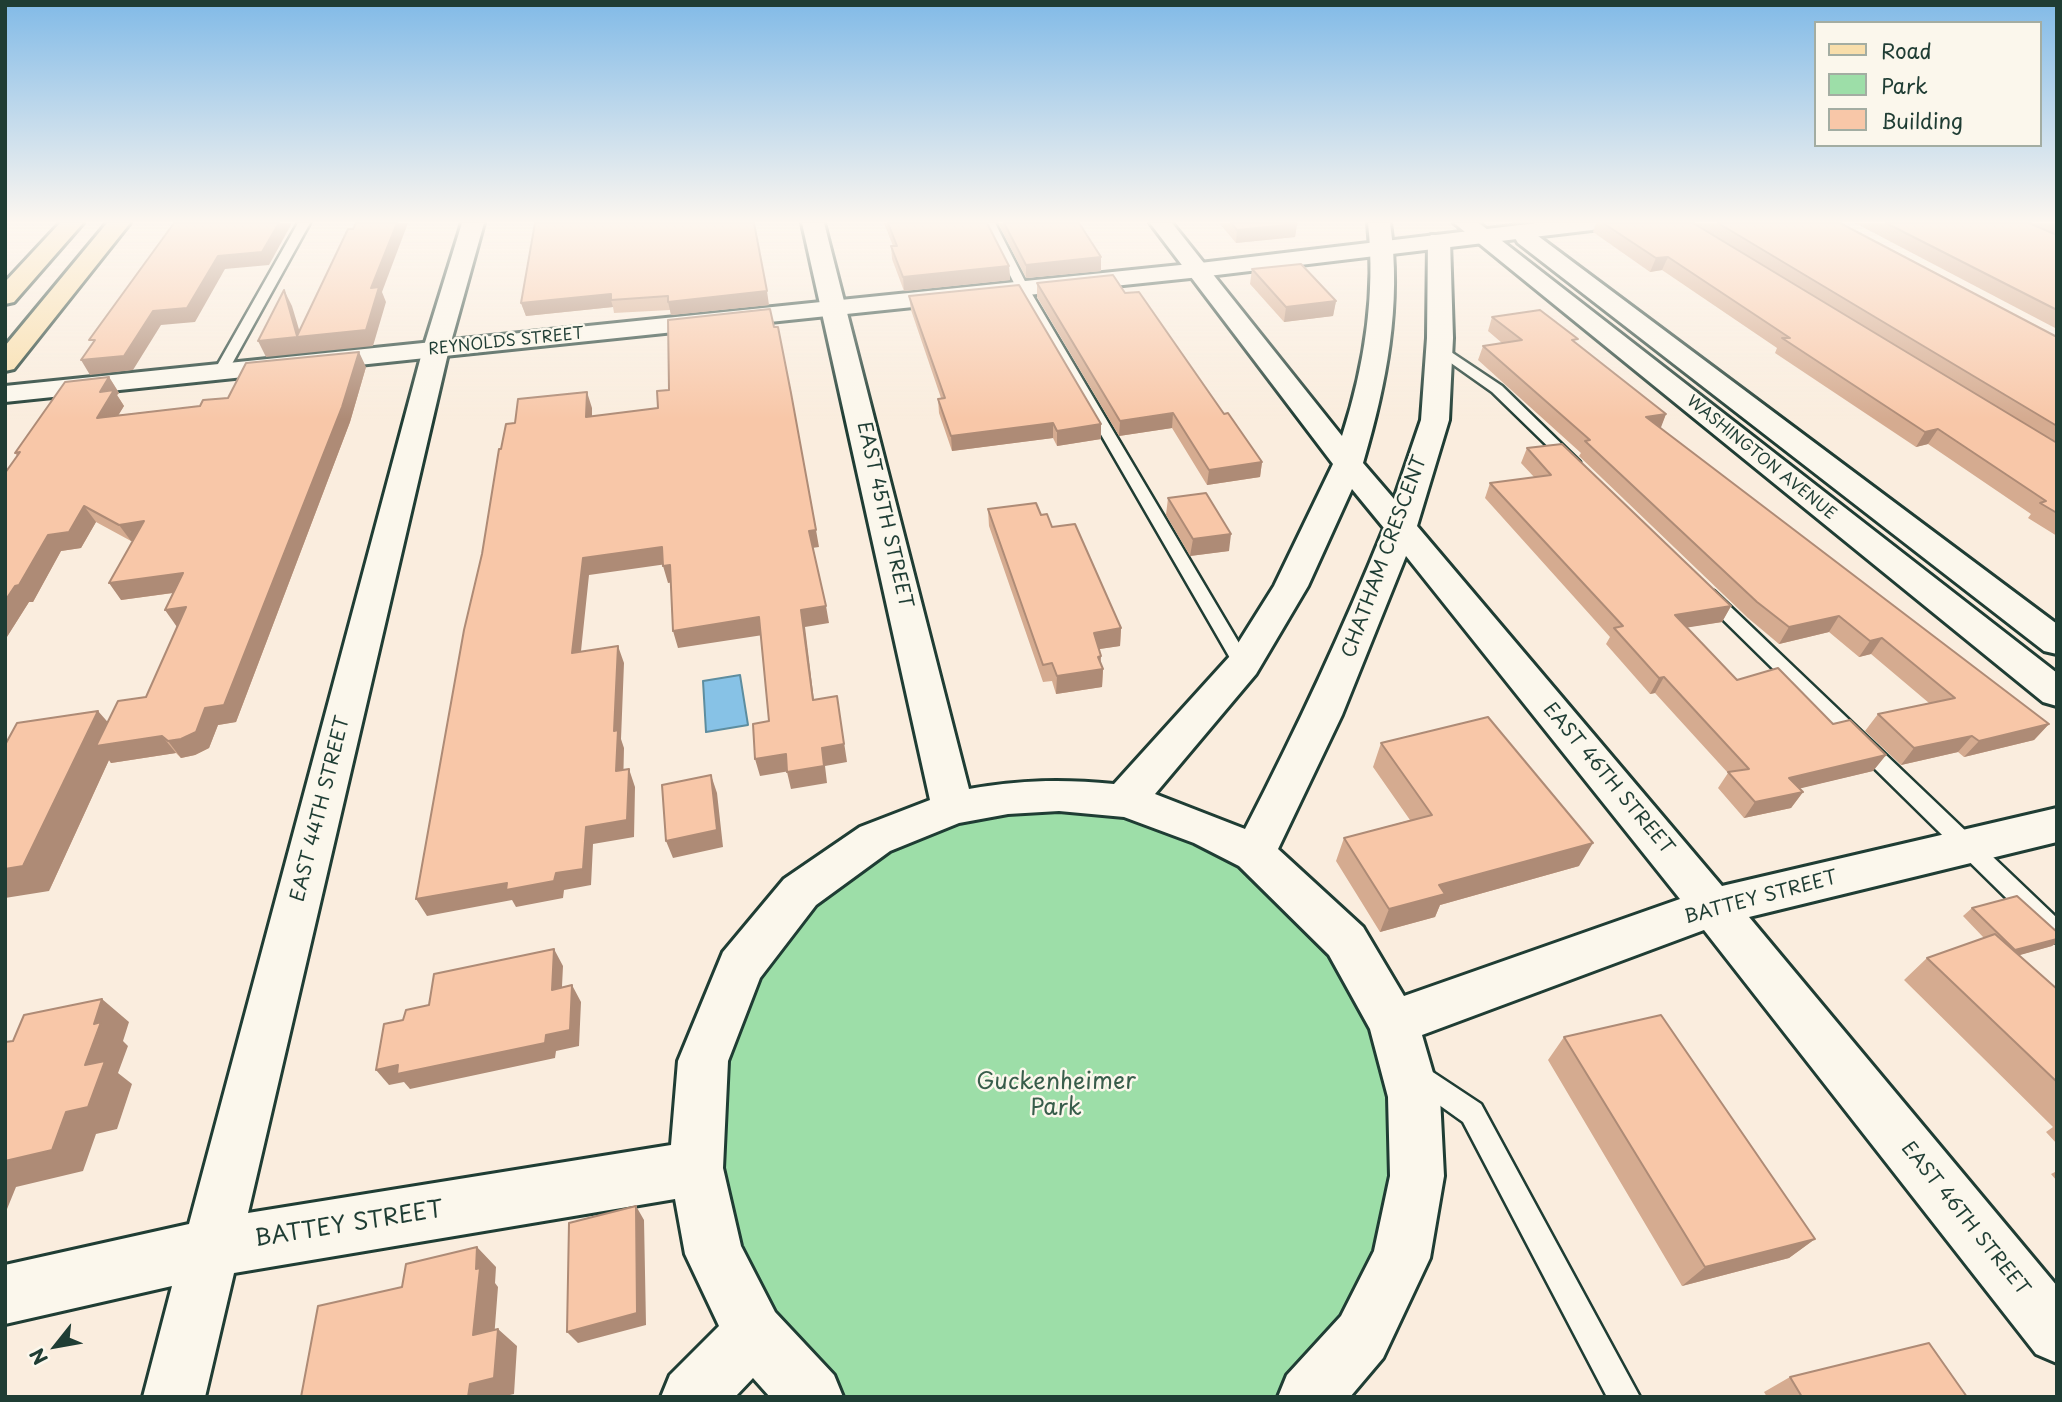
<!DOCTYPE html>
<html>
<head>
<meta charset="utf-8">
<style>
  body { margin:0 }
  #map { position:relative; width:2062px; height:1402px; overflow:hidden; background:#faedde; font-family:"Playpen Sans",sans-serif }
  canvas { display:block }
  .frame { position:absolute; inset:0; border:7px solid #1f3d34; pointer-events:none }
  .legend { position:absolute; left:1814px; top:21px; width:228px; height:126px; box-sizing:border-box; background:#fbf7ec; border:2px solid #a3ada2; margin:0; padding:9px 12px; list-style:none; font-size:21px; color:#1f3d34 }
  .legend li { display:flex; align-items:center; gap:14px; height:35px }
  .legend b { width:35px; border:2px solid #a3ada2 }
  .north { position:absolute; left:21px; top:1311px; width:70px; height:70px; -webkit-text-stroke:5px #fbf7ec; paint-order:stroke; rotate:239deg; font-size:19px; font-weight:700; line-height:28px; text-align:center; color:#1f3d34 }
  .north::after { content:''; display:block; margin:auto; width:24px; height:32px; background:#1f3d34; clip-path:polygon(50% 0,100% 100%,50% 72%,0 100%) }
</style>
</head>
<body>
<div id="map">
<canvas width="2062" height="1402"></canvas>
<div class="frame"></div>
<ul class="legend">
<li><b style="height:9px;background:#f8deab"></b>Road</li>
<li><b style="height:19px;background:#9ddea8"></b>Park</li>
<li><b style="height:19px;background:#f8c7a8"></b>Building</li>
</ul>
<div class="north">N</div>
</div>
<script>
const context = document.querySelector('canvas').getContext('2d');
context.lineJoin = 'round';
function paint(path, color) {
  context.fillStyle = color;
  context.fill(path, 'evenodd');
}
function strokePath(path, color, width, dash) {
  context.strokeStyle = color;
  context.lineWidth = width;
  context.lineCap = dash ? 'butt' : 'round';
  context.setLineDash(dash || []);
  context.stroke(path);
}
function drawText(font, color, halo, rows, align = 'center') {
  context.font = font + ' "Playpen Sans",sans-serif';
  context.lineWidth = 5;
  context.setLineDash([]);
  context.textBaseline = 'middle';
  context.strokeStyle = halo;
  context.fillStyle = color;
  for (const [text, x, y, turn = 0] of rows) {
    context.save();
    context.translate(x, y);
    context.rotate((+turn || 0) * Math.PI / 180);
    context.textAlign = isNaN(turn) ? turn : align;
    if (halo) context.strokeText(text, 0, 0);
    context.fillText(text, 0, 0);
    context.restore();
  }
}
const green = new Path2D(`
  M1008,798L1209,831L1346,941L1417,1176L1309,1397H812L696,1168L740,967L875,839Z`);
const water = new Path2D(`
  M740,675L748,725L706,732L703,681Z`);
const lane = new Path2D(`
  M298,223H310L228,371L221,375L216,374L214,371Z
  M984,223H995L1029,289L1252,665L1250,670H1236L1234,665L1017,289Z
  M1439,344L1502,386L1577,459L1580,462L1577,465H1567L1492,392L1434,351L1432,348Z
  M1708,589L1714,591L2057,918V943L2049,940L1702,599L1699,595Z
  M1416,1061L1481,1104L1640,1397H1607L1463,1122L1407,1082L1403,1073L1407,1064Z`);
const street = new Path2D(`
  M462,223H484L449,349L248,1213L671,1145L678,1061L723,952L784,879L860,827L930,800L802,223H824L969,789C1020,780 1063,779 1114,784L1230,656L1274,586L1333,464L1150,223H1172L1342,436C1364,368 1376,295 1368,223H1390C1402,305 1386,385 1363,463L1394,499L1421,420L1427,338L1428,240L1431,235H1447L1450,240L1453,338L1449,420L1417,526L1722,886L2057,808V842L1749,917L2057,1286V1363L2036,1354L1704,930L1422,1035L1440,1097L1444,1176L1430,1258L1383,1358L1350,1397H1278L1287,1375L1341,1316L1374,1251L1390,1176L1388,1097L1370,1029L1329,955L1239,866L1194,843L1124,817L1059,811L1008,814L959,823L890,851L816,905L760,978L728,1061L723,1168L741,1246L775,1312L834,1375L843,1397H770L753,1378L735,1397H661L670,1375L719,1326L685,1254L675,1199L234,1273L205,1397H143L172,1286L5,1324V1265L189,1224L423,349ZM1352,489L1384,528C1342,632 1296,730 1245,829L1155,794L1256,674L1308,586ZM1406,556L1680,899L1404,996L1363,927L1278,849L1342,715Z
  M1454,223H1479L2057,673V706L2043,702Z
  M1526,231L1534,233L2057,624V654L2044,651L1518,243L1515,238L1518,233Z`);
const secondary = new Path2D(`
  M1537,223H1603L1600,228L1592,230L1200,277L5,402V386L1200,263Z`);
const primary = new Path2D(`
  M60,223H83L14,302L5,304V282Z
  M107,223H130L14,369L5,371V346Z`);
const wall = new Path2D(`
  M535,223L769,305L671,315L670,310L614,313L613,307L526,316L521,303Z
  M884,223H987L1009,266L1010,280L904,291L892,259L891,246H893Z
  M998,223H1079L1101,257V271L1026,278Z
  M1219,223H1296L1297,224L1295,237L1236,243Z
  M1596,223H1840L2057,337V536L2028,518L2031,514L1928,444L1916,447L1775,353L1777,348L1662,270L1650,272L1593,232Z
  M1855,223H2057V329Z
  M1252,269L1336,301L1333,316L1284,322L1250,284Z
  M1037,283L1125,293L1262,462L1260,477L1207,485L1172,428L1119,436L1037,297Z
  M909,296L1101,439L1057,446L1053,438L952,451L939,413L938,399L941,398L911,310Z
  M1492,317L1576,343L1666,414L1660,428L2049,724L2034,740L1964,757L1958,752L1901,765L1865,731L1878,714L1929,703L1871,654L1859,657L1829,632L1779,644L1748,618L1579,456L1581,453L1478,360L1483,346L1502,343L1488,331Z
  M366,367L350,422L236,722L218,725L209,748L195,755L181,758L176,753L111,763L109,760L49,891L108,722L146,697L177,627L173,593L121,600L133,541H131L96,522L81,548L61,551L33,602H29L5,640V473L17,456L15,453L109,377L119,393L117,395L124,406L118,415L200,406L228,398Z
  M1527,448L1731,606L1722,622L1687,627L1737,680L1833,724L1886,755L1873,771L1800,788L1803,792L1791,808L1744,818L1718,788L1728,773L1655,693L1650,694L1606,644L1610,637L1485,498L1490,483L1534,477L1521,463Z
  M1168,498L1229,551L1190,556L1166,515Z
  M988,509L1052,527L1121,628L1120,646L1099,649L1100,664L1103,669L1102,687L1056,694L1052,681L1043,682L989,526Z
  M1381,743L1579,866L1440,905L1435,917L1380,932L1336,861L1344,838L1410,820L1373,767Z
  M1972,908L2057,932V942L2052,946L2019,955L2057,989V1144L2046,1132L2053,1127L1904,980L1927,958L1984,938L1963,916Z
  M1564,1037L1815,1239L1789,1258L1682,1286L1548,1060Z
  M2057,1171V1181L2051,1174Z
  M1790,1377L1967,1397H1767L1764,1392Z`);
const shadedWall = new Path2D(`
  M279,223H292L269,265L225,269L195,322L161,325L133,370L90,375L81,360L153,311L218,256Z
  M397,223H408L382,292L386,302L373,346L266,357L258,341L284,290L292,306L301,336L371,288Z
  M1297,224L1295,237L1236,243L1237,230Z
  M1101,257V271L1026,278V265Z
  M1668,257L1662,270L1650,272L1656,258Z
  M1009,266L1010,280L904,291L903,277Z
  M767,291L769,305L671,315L668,302Z
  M611,294V300L613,307L526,316L521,303Z
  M1336,301L1333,316L1284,322L1286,307Z
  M359,352L366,367L350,422L236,722L218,725L209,748L195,755L181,758L168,741L205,708Z
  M109,377L119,393L117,395L124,406L107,434L97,418L100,392Z
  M587,392L592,408V433L586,417Z
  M1173,413L1172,428L1119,436L1120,421Z
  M1666,414L1660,430L1646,417Z
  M1053,423V438L952,451L951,436Z
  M1101,424V439L1057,446V431Z
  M1938,429L1928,444L1916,447L1925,432Z
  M1262,462L1260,477L1207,485L1209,470Z
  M84,506L96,522L81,548L61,551L33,602H29L5,640V601L48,535Z
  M144,521L155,537L131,541L119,525Z
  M816,530L819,547L812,548L809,531Z
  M1231,534L1229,551L1190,556L1193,539Z
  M662,547L667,564L589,575L579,670L572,653L583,558Z
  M670,565L675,582L668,583L663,566Z
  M183,573L194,590L121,600L109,583Z
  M826,606L829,623L805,627L816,717L813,700L801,610Z
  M1731,606L1722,622L1666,631L1675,615Z
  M186,607L177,627L165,610Z
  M1839,616L1829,632L1779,644L1789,627Z
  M759,617L763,635L678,648L673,631Z
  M1121,628L1120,646L1093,650L1094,633Z
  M1882,638L1871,654L1859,657L1870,641Z
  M618,646L624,663L621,739L624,748L623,789L616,771L614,731Z
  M1101,656L1100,670L1103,669L1102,687L1056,694L1057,676Z
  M1664,677L1655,693L1650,694L1659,678Z
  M837,696L847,762L825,766L827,783L791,789L787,772L822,748Z
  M98,711L120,736H162L176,753L111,763L109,760L49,891L5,898V869Z
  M2049,724L2034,740L1964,757L1979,741Z
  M1972,736L1958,752L1901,765L1914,748Z
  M786,754L790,771L760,776L755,759Z
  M1886,755L1873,771L1777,794L1789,778Z
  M629,769L635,787L634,837L593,844L591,885L564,890L563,898L516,907L512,900L427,916L416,899L556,873L586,827Z
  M711,775L717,793L723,847L673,858L666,841Z
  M1803,792L1791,808L1744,818L1755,802Z
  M1593,843L1579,866L1440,905L1435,917L1380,932L1389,909L1439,885Z
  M2057,939V942L2052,946L2006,959L2015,950Z
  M554,949L563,966L561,1006L552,990Z
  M572,985L581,1002L579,1046L556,1051L555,1058L410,1089L404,1082L389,1085L376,1070L546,1035Z
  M102,999L129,1022L123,1041L128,1046L118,1073L132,1084L117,1129L96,1134L83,1171L16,1187L5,1214V1161L85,1065L94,1024Z
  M636,1206L644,1220L646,1325L578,1343L567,1332Z
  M1815,1239L1789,1258L1682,1286L1705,1267Z
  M477,1247L496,1267L495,1283L498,1287L493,1352L473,1335Z
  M498,1329L517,1346L514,1394L501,1397H468L470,1384Z`);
const building = new Path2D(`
  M174,223H279L262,252L218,256L187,308L153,311L124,356L81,360L95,340H89Z
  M356,223H397L371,288L379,287L366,330L258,341L284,290L297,336L348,229H353Z
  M535,223H754L767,291L668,302V296L611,300V294L521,303Z
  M888,223H987L1009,266L903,277L891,246H897Z
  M1004,223H1079L1101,257L1026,265Z
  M1231,223H1296L1297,224L1237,230Z
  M1603,223H1693L2057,443V513L2040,503L2046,501L1938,429L1925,432L1782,338H1790L1668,257L1656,258Z
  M1718,223H1840L2057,337V426Z
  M1886,223H2029L2057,235V310Z
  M1301,264L1336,301L1286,307L1252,269Z
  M1113,275L1125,293L1139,292L1224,414L1228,413L1262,462L1209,470L1173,413L1120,421L1037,283Z
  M1019,285L1101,424L1057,431L1053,423L951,436L938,399L945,398L909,296Z
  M770,309L774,327H778L791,393L816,530L809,531L826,606L801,610L813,700L837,696L844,744L822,748L824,766L787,772L786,754L755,759L753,724L769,721L759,617L673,631L670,565L663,566L662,547L583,558L572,653L618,646L614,731L618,730L616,771L629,769L627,820L586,827L583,869L556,873L554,881L506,890L507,883L416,899L464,630L482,554L499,449H501L506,424L515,423L518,399L587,392L586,417L658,408L657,391L669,390L668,320Z
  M1540,310L1578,339L1572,340L1666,414L1646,417L2049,724L1979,741L1972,736L1914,748L1878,714L1955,698L1882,638L1870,641L1839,616L1789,627L1757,602L1585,441L1590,440L1483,346L1522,340L1492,317Z
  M359,352L342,407L224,705L205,708L196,732L181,739L168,741L162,736L96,746L118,701L146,697L186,607L165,610L183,573L109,583L144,521L119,525L84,506L69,532L48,535L19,585L15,586L5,601V473L20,452L15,453L65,382L109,377L100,392L114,390L97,418L200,406L203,400L228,398L246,363Z
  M1562,444L1731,606L1675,615L1737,680L1778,668L1833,724L1850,720L1886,755L1789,778L1803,792L1755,802L1728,772L1749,769L1664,677L1659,678L1614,628L1623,626L1490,483L1551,475L1527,448Z
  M1206,493L1231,534L1193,539L1168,498Z
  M1036,503L1041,515L1047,514L1052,527L1075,524L1121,628L1094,633L1101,656L1098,657L1103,669L1057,676L1052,663L1043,665L988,509Z
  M98,711L23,866L5,869V745L17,723Z
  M1488,717L1593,843L1439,885L1445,894L1389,909L1344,838L1432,815L1381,743Z
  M711,775L717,830L666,841L662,785Z
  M2017,896L2057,932V939L2015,950L1972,908Z
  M1995,934L2057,989V1082L1927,958Z
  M554,949L552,990L572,985L570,1030L546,1035L545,1043L397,1074L398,1065L376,1070L384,1024L403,1020L406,1010L429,1005L434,974Z
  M102,999L94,1024L101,1022L85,1065L105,1061L88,1107L66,1112L52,1150L5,1161V1042L13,1041L24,1015Z
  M1661,1015L1815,1239L1705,1267L1564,1037Z
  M636,1206L637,1313L567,1332L569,1223Z
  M477,1247L476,1269L480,1268L473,1335L498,1329L494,1378L470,1384L468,1397H301L318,1306L402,1287L406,1264Z
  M1929,1343L1967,1397H1802L1790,1377Z`);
const farStreetnames = [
  ["REYNOLDS STREET",506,342,-6],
  ["WASHINGTON AVENUE",1761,458,39]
];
const streetNames = [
  ["EAST 45TH STREET",884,515,77],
  ["CHATHAM CRESCENT",1385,557,-70],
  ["EAST 46TH STREET",1608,779,50],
  ["EAST 44TH STREET",321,809,-76],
  ["BATTEY STREET",1761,898,-15],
  ["EAST 46TH STREET",1965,1219,51]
];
const nearParknames = [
  ["Guckenheimer",1056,1083],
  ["Park",1056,1109]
];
const nearStreetnames = [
  ["BATTEY STREET",349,1225,-9]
];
paint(green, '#9ddea8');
paint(water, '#87c2e6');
strokePath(water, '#5d8d9f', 2);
strokePath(lane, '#1f3d34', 5);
strokePath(street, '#1f3d34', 6);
strokePath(secondary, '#1f3d34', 6);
strokePath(primary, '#1f3d34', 6);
paint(lane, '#fbf7ec');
paint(street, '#fbf7ec');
paint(secondary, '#fbf7ec');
paint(primary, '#f8deab');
paint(wall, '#d5ab90');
paint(shadedWall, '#ae8b76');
paint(building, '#f8c7a8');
strokePath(building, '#ae8b76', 2);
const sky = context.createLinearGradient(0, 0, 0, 419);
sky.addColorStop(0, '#81bae7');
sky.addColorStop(0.53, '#fdf7f0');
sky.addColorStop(1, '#fdf7f000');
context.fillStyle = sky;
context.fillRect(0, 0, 2062, 419);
drawText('16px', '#1f3d34', '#fbf7ec', farStreetnames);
drawText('19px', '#1f3d34', '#fbf7ec', streetNames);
drawText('23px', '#385d4b', '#fbf7ec', nearParknames);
drawText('23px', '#1f3d34', '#fbf7ec', nearStreetnames);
</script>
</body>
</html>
